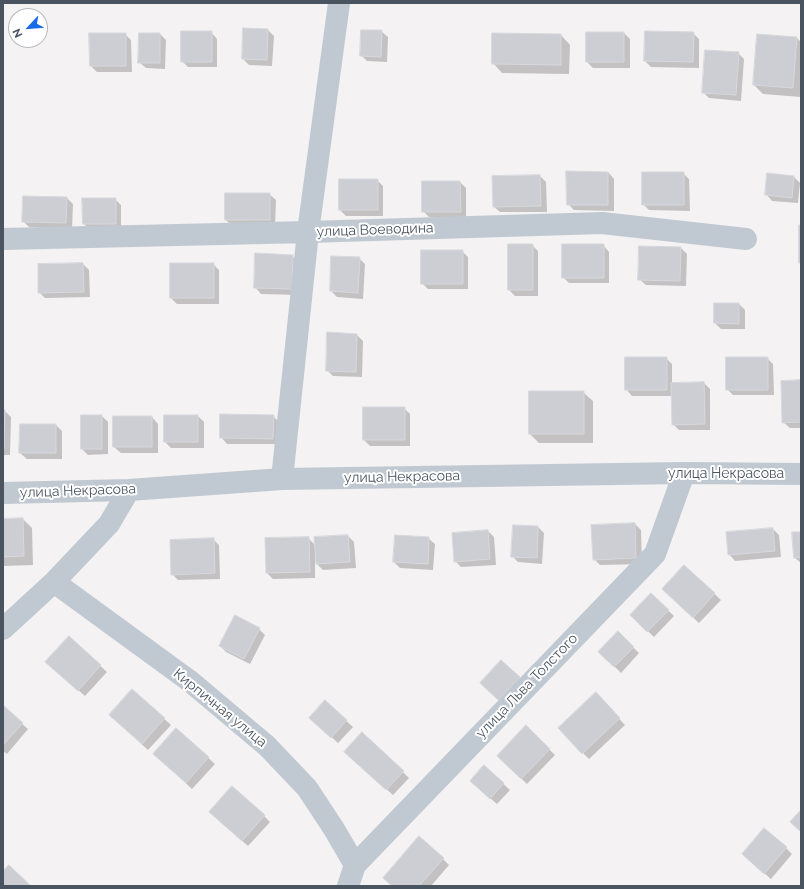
<!DOCTYPE html>
<html>
<head>
<meta charset="utf-8">
<style>
  body { margin:0 }
  #map { position:relative; width:804px; height:889px; overflow:hidden; background:#f4f2f2; font-family:Raleway,sans-serif }
  canvas { display:block }
  .frame { position:absolute; inset:0; border:4px solid #495460; pointer-events:none }
  .north { position:absolute; left:8px; top:8px; width:40px; height:40px; box-sizing:border-box; background:#fff; border:1px solid #b6bbbf; border-radius:50%; rotate:244deg; font-size:11px; font-weight:700; line-height:16px; text-align:center; color:#495460 }
  .north::after { content:''; display:block; margin:auto; width:14px; height:18px; background:#176be9; clip-path:polygon(50% 0,100% 100%,50% 72%,0 100%) }
</style>
</head>
<body>
<div id="map">
<canvas width="804" height="889"></canvas>
<div class="frame"></div>
<div class="north">N</div>
</div>
<script>
const context = document.querySelector('canvas').getContext('2d');
context.lineJoin = 'round';
function paint(path, color) {
  context.fillStyle = color;
  context.fill(path, 'evenodd');
}
function strokePath(path, color, width, dash) {
  context.strokeStyle = color;
  context.lineWidth = width;
  context.lineCap = dash ? 'butt' : 'round';
  context.setLineDash(dash || []);
  context.stroke(path);
}
function drawText(font, color, halo, rows, align = 'center') {
  context.font = font + ' Raleway,sans-serif';
  context.lineWidth = 4;
  context.setLineDash([]);
  context.textBaseline = 'middle';
  context.strokeStyle = halo;
  context.fillStyle = color;
  for (const [text, x, y, turn = 0] of rows) {
    context.save();
    context.translate(x, y);
    context.rotate((+turn || 0) * Math.PI / 180);
    context.textAlign = isNaN(turn) ? turn : align;
    if (halo) context.strokeText(text, 0, 0);
    context.fillText(text, 0, 0);
    context.restore();
  }
}
const shadow = new Path2D(`
  M268,30L274,36L272,66L249,65L243,59Z
  M381,31L388,37L387,62L367,61L361,55Z
  M211,32L217,39V67H188L182,61Z
  M624,33L630,39V68H593L587,62Z
  M693,33L699,39V68L651,67L645,61Z
  M90,34H125L131,40L132,72H97L91,66Z
  M160,34L166,40L165,69L146,68L139,62Z
  M561,35L570,45L569,74L502,73L493,63Z
  M797,38L801,42V97L763,94L754,85Z
  M738,53L744,59L741,101L709,98L703,92Z
  M608,172L614,179V211L574,210L568,204Z
  M683,173L689,179L690,211L649,210L643,204Z
  M768,174L794,177L800,183L798,203L772,201L766,194Z
  M540,176L546,182L547,212H500L493,206Z
  M377,180L383,186V216H346L340,210Z
  M423,182H460L466,188V217H429L423,211Z
  M269,194L276,200L275,226H232L226,220Z
  M67,198L73,204L72,229L29,227L23,221Z
  M115,199L121,205V230H90L84,224Z
  M532,245L538,251V296H515L509,290Z
  M603,245L609,252V283H569L563,277Z
  M681,248L687,254L686,286L646,285L639,279Z
  M462,251L468,257V289H428L422,283Z
  M292,256L299,262L298,295L261,294L255,287Z
  M359,258L365,264L363,299L337,297L331,291Z
  M83,264L89,270L90,297L45,298L39,292V265Z
  M213,264L219,270V304H177L171,298Z
  M715,304H739L745,310V329H721L715,323Z
  M328,333L357,335L363,341L362,377L333,376L327,370Z
  M666,358L672,364V384L704,383L710,389V430H679L673,424L672,396H632L626,389Z
  M767,358L773,364L774,395H733L727,389Z
  M801,381V428H790L783,422Z
  M583,392L593,401V443H539L530,434Z
  M404,408L410,414V446H370L364,440Z
  M3,410L5,411L11,417L10,455H3Z
  M102,416L108,422V454L88,455L82,449Z
  M198,416L204,422V448H171L165,442Z
  M273,416L279,422V444H227L221,437Z
  M152,417L158,424V453H121L114,447Z
  M56,425L62,431V459H27L20,453Z
  M23,519L32,528L33,565L3,566V520Z
  M635,524L641,530L642,564L600,565L594,559Z
  M538,527L544,533L542,564L518,562L512,556Z
  M773,529L779,535L781,557L735,561L729,554L728,533Z
  M488,531L494,537L496,565L461,567L455,561Z
  M801,533V563L795,558Z
  M348,536L354,542L356,568L323,570L317,564L316,552L315,553V578L273,579L267,573L308,538L316,546Z
  M428,538L435,544L433,570L400,568L394,562Z
  M213,539L219,545L220,579L178,580L172,574Z
  M685,566L721,600L699,623L669,595Z
  M651,594L674,616L654,637L631,615Z
  M259,629L265,635L250,664L226,652L220,646Z
  M618,633L639,653L621,673L600,652Z
  M69,637L107,672L85,696L53,668Z
  M519,678L525,684L505,705L487,689Z
  M133,690L171,725L148,750L116,721Z
  M596,694L625,725L589,759L559,729Z
  M325,702L353,727L338,743L317,724Z
  M3,707L28,729L7,754L3,751Z
  M526,727L555,755L527,784L498,756Z
  M177,729L215,764L192,789L161,760Z
  M351,757L403,772L409,778L393,795Z
  M484,766L510,790L497,804L477,787Z
  M264,816L270,822L248,846L216,818Z
  M786,848L792,854L771,879L749,860Z
  M443,859L449,865L431,886H393Z`);
const building = new Path2D(`
  M243,28L268,29L267,60L242,59Z
  M361,30H382L381,57L360,56Z
  M181,31H212V62H181Z
  M645,31L694,32L693,62L644,61Z
  M586,32H624V62H586Z
  M89,33H126V66H90Z
  M139,33H160V63H138Z
  M492,33L561,34V65L492,64Z
  M757,34L797,37L793,88L753,85Z
  M705,50L739,52L736,95L702,93Z
  M566,171L608,172V205H567Z
  M642,172H684V205H642Z
  M767,173L794,176L792,198L765,195Z
  M540,175L541,206L493,207L492,176Z
  M339,179H378V210H339Z
  M422,181H460L461,212H422Z
  M225,193H270V220H225Z
  M23,196L67,197L66,223L22,222Z
  M82,198H116V224H83Z
  M799,225H801V263H799Z
  M508,244H533V290H508Z
  M562,244H604V278H562Z
  M639,246L681,247L680,281L638,280Z
  M421,250H463V284H421Z
  M255,253L293,255L292,289L254,288Z
  M331,256L360,257L358,293L330,291Z
  M83,263L84,292L38,293V264Z
  M170,263H214V298H170Z
  M714,303H739V324L714,323Z
  M327,332L357,334L356,372L326,371Z
  M625,357H667V390H625Z
  M726,357H768V390H726Z
  M801,380V422L782,423L781,381Z
  M704,382L705,424L672,425L671,383Z
  M529,391H584V434H529Z
  M363,407H405V440H363Z
  M3,409L5,410L4,449H3Z
  M220,414L274,415L273,439L220,438Z
  M81,415H102V449H81Z
  M164,415H198V442H164Z
  M113,416H152V447H113Z
  M20,424H56V453H19Z
  M23,518L24,556L3,557V519Z
  M635,523L636,558L593,560L591,525Z
  M513,525L538,526L537,558L511,557Z
  M773,528L775,551L728,555L726,532Z
  M488,530L490,559L454,562L452,533Z
  M792,532H801V557L794,558Z
  M348,535L350,562L316,564L314,537Z
  M395,535L429,537L428,564L393,562Z
  M309,537L310,572L266,573L265,538Z
  M214,538L215,573L171,575L170,540Z
  M684,565L715,593L693,618L662,589Z
  M651,593L669,610L647,632L630,615Z
  M235,615L260,628L244,659L219,646Z
  M618,631L634,647L614,667L598,652Z
  M69,636L101,665L78,691L45,662Z
  M501,660L520,677L498,700L480,683Z
  M132,689L165,718L142,744L109,715Z
  M596,692L620,718L582,754L558,728Z
  M325,700L347,720L331,738L309,718Z
  M3,705L23,723L3,745Z
  M526,725L550,749L521,779L497,756Z
  M176,728L209,757L186,783L153,754Z
  M362,732L404,771L386,790L344,752Z
  M484,765L504,783L490,799L470,781Z
  M232,786L265,815L242,841L209,812Z
  M801,810V832L790,822Z
  M764,828L787,847L764,874L742,854Z
  M419,836L444,858L419,886H392L383,878Z
  M9,865L31,886H3V871Z`);
const minor = new Path2D(`
  M3,239L308,232L602,223L746,239
  M282,479L308,232L339,3
  M3,493L129,490L282,479L684,473L801,474
  M54,582L191,682L267,746L307,788L334,829L355,865
  M3,629L54,582L109,524L129,490
  M348,886L355,865L655,554L684,473`);
const streetNames = [
  ["улица Воеводина",375,230,-2],
  ["улица Некрасова",726,474],
  ["улица Некрасова",402,477,-1],
  ["улица Некрасова",78,491,-2],
  ["улица Льва Толстого",527,686,-46],
  ["Кирпичная улица",220,708,39]
];
paint(shadow, '#0003');
paint(building, '#ccced4');
strokePath(building, '#d6d8dd', 1);
strokePath(minor, '#c0c9d1', 22);
drawText('14px', '#495460', '#fff', streetNames);
</script>
</body>
</html>
